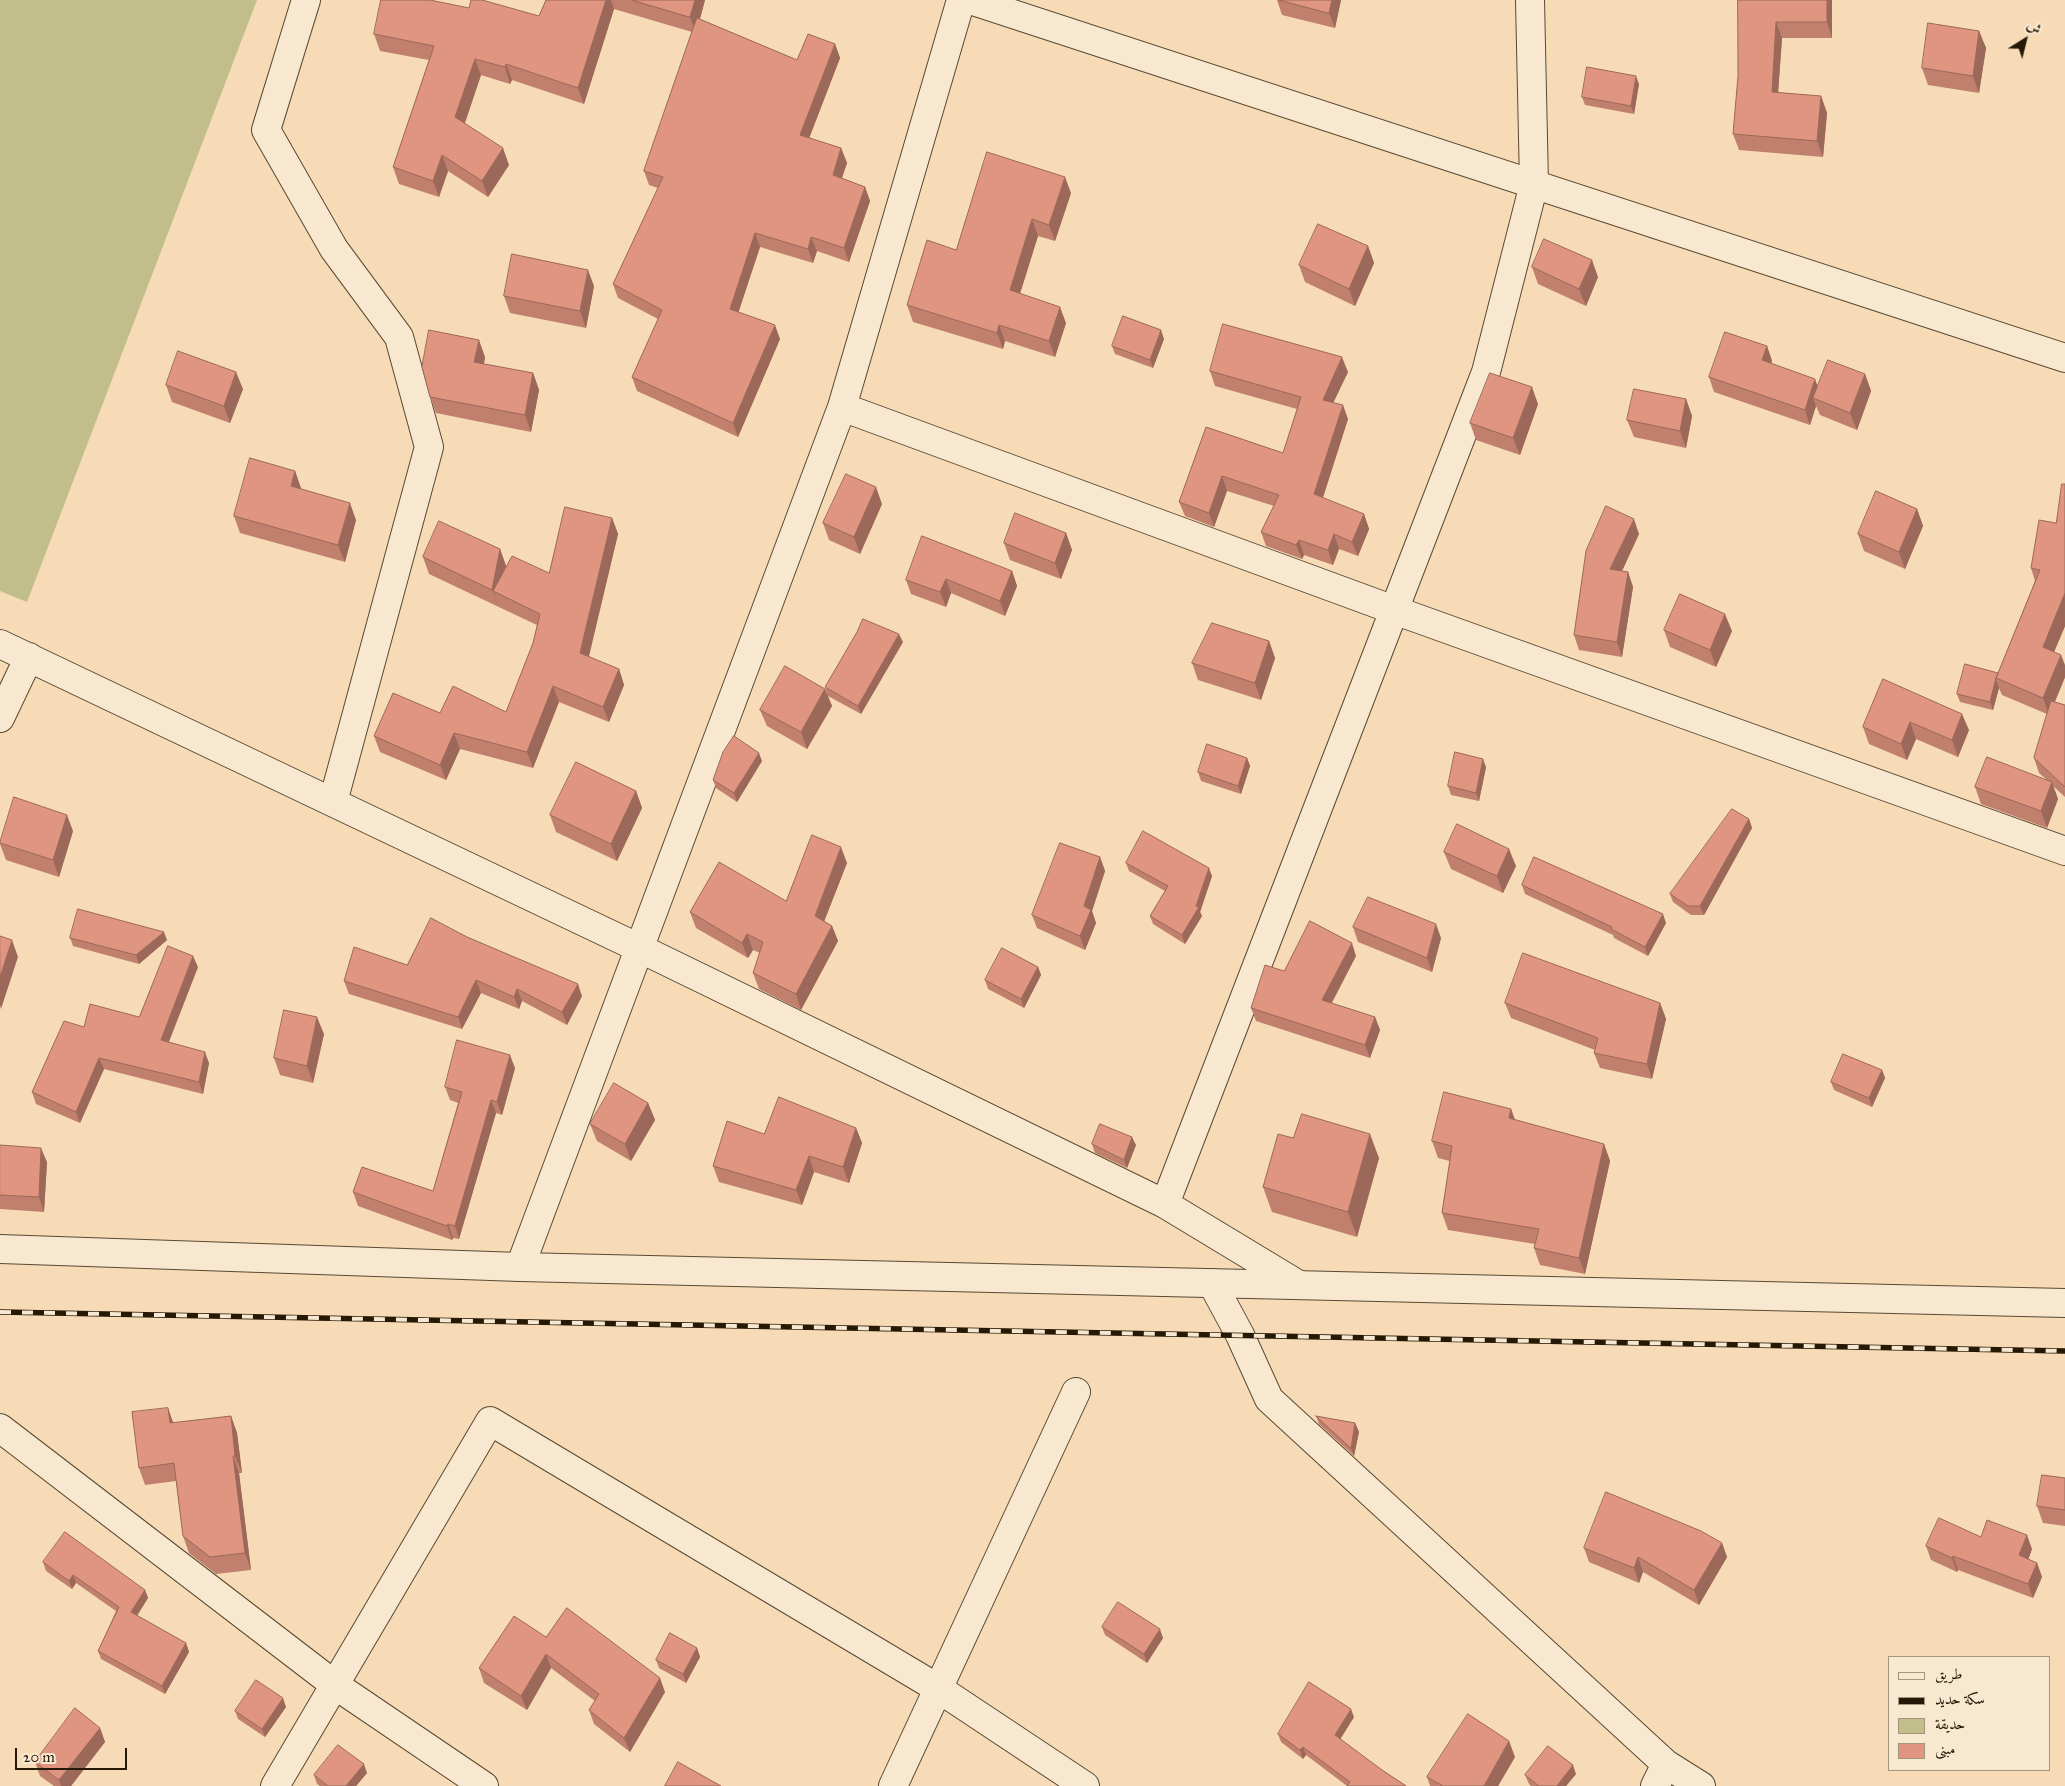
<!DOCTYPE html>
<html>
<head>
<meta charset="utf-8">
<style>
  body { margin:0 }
  #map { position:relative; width:2065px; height:1786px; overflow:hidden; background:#f6dbb6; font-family:"IM FELL Great Primer",Amiri,serif }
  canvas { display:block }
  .legend { position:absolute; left:1888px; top:1656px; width:162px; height:115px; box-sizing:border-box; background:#f9e8d0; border:1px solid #a4957f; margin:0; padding:6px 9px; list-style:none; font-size:15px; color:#251806 }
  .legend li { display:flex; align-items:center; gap:10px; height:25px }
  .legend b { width:25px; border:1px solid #a4957f }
  .north { position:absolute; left:2000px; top:15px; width:50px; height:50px; -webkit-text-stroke:4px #f9e8d0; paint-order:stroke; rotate:36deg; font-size:14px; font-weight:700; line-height:20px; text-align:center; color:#251806 }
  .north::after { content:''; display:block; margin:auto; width:18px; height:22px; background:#251806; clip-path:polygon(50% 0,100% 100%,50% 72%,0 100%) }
  .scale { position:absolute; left:15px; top:1748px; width:112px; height:22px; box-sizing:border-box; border:2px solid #251806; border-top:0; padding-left:6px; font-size:15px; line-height:18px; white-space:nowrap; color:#251806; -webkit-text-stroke:4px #f9e8d0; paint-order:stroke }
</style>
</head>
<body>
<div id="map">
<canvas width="2065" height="1786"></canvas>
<ul class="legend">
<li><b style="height:6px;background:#f9e8d0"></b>طريق</li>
<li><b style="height:6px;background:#251806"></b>سكة حديد</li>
<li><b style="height:14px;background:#c1be8b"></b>حديقة</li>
<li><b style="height:14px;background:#df957f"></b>مبنى</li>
</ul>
<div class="north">ش</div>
<div class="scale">20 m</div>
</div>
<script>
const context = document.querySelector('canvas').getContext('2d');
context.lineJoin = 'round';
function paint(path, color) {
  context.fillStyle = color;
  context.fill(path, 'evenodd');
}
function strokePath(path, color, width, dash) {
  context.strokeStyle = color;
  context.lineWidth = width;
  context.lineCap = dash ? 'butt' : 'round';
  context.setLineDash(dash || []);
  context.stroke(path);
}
const green = new Path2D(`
  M0,0H257L27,602L0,591Z`);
const minor = new Path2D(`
  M306,0L266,130L334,249L399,337L429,447L333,802
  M842,407L1394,610L2065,851
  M0,644L639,948L1165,1204L1299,1285
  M0,718L29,657
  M1165,1204L1486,372L1534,184L1530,0
  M520,1267L842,407L961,0
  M1212,1283L1240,1335L1269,1399L1666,1764L1701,1786
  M0,1428L335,1685L484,1786
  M275,1786L490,1421L939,1689L1085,1786
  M893,1786L1076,1392
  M1655,1786L1666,1764`);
const tertiary = new Path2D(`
  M970,0L2065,358
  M0,1249L520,1267L2065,1303`);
const rail = new Path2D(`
  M0,1312L2065,1351`);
const wall = new Path2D(`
  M546,0H705L700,19L797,60L835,44L840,58L809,138L841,148L847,163L842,178L865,187L870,201L849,262L817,251L813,263L760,247L738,312L780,339L738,437L637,391L632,377L658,319L618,298L613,284L658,188L649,185L644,171L692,32L614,9L584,104L512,80L510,84L481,75L465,123L509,165L488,197L448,171L439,197L399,184L393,167L429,60L380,51L374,34L469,8L539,16Z
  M1277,0H1341L1335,28L1282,15Z
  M1738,0H1832V38H1782L1778,93L1821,96L1827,113L1823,157L1739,150L1733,134L1738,76Z
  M1979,31L1986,48L1979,93L1928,85L1922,68Z
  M1639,84L1634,114L1585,105L1582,97Z
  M1071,193L1055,241L1038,236L1020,294L1066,323L1055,357L1005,341L1003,349L913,322L907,305L956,250Z
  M1368,246L1374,263L1355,306L1305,282L1299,265Z
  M1532,267L1598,277L1586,306L1538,284Z
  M594,286L586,328L510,313L504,296Z
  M1164,339L1153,368L1115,354L1112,346Z
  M1767,346L1772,361L1771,363L1818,387L1865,374L1871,391L1857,430L1820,415L1816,406L1810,425L1714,392L1709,377Z
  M485,357L484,364L533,373L539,390L531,432L436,413L430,397Z
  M1210,371L1348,372L1333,402L1348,419L1323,498L1364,514L1369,529L1358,556L1339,549L1333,565L1304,555L1302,559L1266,546L1261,532L1274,506L1227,491L1214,527L1185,516L1179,502L1206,427L1283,453L1297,409L1215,386Z
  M166,385L243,389L230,423L172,402Z
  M1686,399L1692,416L1686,448L1634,437L1627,420Z
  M1538,404L1520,455L1476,440L1470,423Z
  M295,471L301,489L356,520L345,562L240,533L234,516Z
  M2065,484V626L2054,652L2065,677L2055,702L2065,705V797L2053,786L2058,799L2047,828L1981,804L1975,787L2047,780L2039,773L2034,758L2047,714L2002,695L1999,688L1993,710L1960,702L1957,694L1998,673L2035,581L2031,568L2056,523Z
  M882,504L860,554L829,540L823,523Z
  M1917,509L1923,526L1905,569L1864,551L1858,534Z
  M612,518L618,534L588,657L619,669L624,685L609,722L559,702L533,768L460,749L446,780L380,752L374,736L440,713L506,712L533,643L537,625L429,574L423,557L500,549L506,566L505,569L549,573Z
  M1066,533L1072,550L1061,579L1010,560L1004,543Z
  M1639,534L1622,571L1628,572L1633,587L1622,657L1579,650L1574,635Z
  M1012,571L1017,586L1005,616L951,593L946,607L911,594L906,580Z
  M1664,630L1732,631L1716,667L1670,647Z
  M1269,641L1275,658L1261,700L1198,680L1192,663Z
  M903,642L861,714L828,696L825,687Z
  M1883,679L1969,730L1958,757L1916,739L1907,760L1869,744L1863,727Z
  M825,689L832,706L807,749L767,726L760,710Z
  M1247,758L1250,766L1241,794L1201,781L1198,772Z
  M762,761L737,802L716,788L713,780Z
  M1486,767L1479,801L1451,795L1448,786Z
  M636,791L642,808L617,861L556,832L550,815Z
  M1749,819L1752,828L1704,915H1691L1673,902L1670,894Z
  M73,831L59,877L6,860L0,844V841Z
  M1444,852L1516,866L1503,893L1451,869Z
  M1100,857L1105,871L1092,911L1096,923L1085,950L1037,928L1032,915Z
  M847,863L824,921L832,926L838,941L801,1010L759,989L753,973L760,953L753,950L748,958L696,928L690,912L786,901Z
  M1126,863L1212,876L1200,912L1202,916L1185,944L1153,924L1150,916L1165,891L1129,871Z
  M1522,885L1666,923L1648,956L1614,938L1613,935L1525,894Z
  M1353,927L1441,938L1432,972L1358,942Z
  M70,938L167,940L139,964L73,946Z
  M1356,956L1332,1003L1375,1017L1380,1030L1370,1058L1256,1021L1251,1008L1284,971Z
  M407,965L582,996L567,1025L522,1001L519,1009L481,993L462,1029L349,994L344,981Z
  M198,967L169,1042L209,1063L203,1094L104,1069L80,1123L36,1104L32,1092L84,1027L139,1017Z
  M1038,967L1041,975L1024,1008L988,989L985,980Z
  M1505,1003H1660L1666,1019L1652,1079L1600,1068L1594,1053L1595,1050L1511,1018Z
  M324,1034L313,1083L280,1075L274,1058Z
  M515,1068L502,1115L496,1113L459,1239L453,1238L452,1240L358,1206L353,1192L433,1191L458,1103L450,1100L445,1087Z
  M1882,1070L1885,1078L1872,1107L1834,1090L1831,1082Z
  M648,1103L655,1120L631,1161L597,1141L590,1124Z
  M1511,1109L1515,1120L1604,1144L1610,1161L1585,1274L1540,1265L1534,1248L1535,1244L1448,1230L1442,1213L1450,1161L1438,1158L1432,1141Z
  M856,1128L862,1143L849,1183L814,1172L802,1205L719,1182L713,1166L764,1134Z
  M1293,1138L1379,1158L1357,1237L1272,1212L1263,1187Z
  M1092,1144L1136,1145L1127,1168L1095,1153Z
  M0,1145L47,1162L44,1212L0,1209Z
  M168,1408L173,1423L231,1416L237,1433L242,1473H239L251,1570L216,1574L189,1553L183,1536L176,1481L145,1485L139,1468Z
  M1316,1416L1355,1423L1359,1432L1354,1456L1319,1424Z
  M2065,1478V1526L2043,1523L2037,1506Z
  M1981,1537L2032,1549L2028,1559L2037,1563L2042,1577L2033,1598L1958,1570L1957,1572L1931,1560L1926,1546Z
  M1722,1543L1727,1557L1699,1605L1643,1572L1639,1583L1589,1562L1584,1548Z
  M43,1562L145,1590L148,1598L137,1616L186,1643L189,1652L165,1694L101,1659L98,1651L116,1611L76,1583L72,1589L46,1571Z
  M1102,1627L1163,1638L1147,1663L1105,1635Z
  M546,1637L665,1692L630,1752L594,1724L589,1710L595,1701L551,1668L527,1710L484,1683L479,1668Z
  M697,1648L700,1657L686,1683L659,1668L656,1660Z
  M286,1707L265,1737L238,1719L235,1711Z
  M1354,1717L1340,1739L1382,1770L1407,1786H1347L1306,1755L1303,1759L1281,1742L1278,1734Z
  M100,1728L105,1742L71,1786H54L40,1776L35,1762Z
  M1515,1757L1498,1786H1430L1427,1777Z
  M367,1773L356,1786H320L317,1784L314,1775Z
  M1576,1774L1566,1786H1531L1529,1784L1525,1775Z`);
const shadedWall = new Path2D(`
  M606,0H611L614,9L584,104L578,88Z
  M695,0H705L696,33L690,17Z
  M1332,0H1341L1335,28L1329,13Z
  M1827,0H1832V38L1827,22Z
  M1776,22L1782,38L1777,108L1772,92Z
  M1979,31L1986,48L1979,93L1973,76Z
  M835,44L840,58L805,149L800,135Z
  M475,59L481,75L461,134L455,117Z
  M506,64L512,80L510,84L505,67Z
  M1636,76L1639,84L1634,114L1631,106Z
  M1821,96L1827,113L1823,157L1817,141Z
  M503,148L509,165L488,197L482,181Z
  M841,148L847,163L838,189L833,175Z
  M442,155L448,171L439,197L433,181Z
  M1065,177L1071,193L1055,241L1049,225Z
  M865,187L870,201L849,262L844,248Z
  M1032,219L1038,236L1016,306L1010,290Z
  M755,233L760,247L735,323L730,309Z
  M811,237L817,251L813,263L808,249Z
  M1368,246L1374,263L1355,306L1349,289Z
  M1592,260L1598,277L1586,306L1579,289Z
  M588,270L594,286L586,328L580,311Z
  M1060,307L1066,323L1055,357L1049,341Z
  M775,325L780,339L738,437L733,423Z
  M999,325L1005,341L1003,349L997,333Z
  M1161,330L1164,339L1153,368L1150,360Z
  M479,340L485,357L481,379L474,362Z
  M1767,346L1772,361L1767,375L1762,360Z
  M1342,357L1348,372L1328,414L1323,400Z
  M236,372L243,389L230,423L224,406Z
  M533,373L539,390L531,432L525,415Z
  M1865,374L1871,391L1857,430L1850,413Z
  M1815,379L1820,393L1813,398L1816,406L1810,425L1805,410Z
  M1532,387L1538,404L1520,455L1513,438Z
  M1686,399L1692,416L1686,448L1680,431Z
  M1343,405L1348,419L1319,509L1314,494Z
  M295,471L301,488L297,503L291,486Z
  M1222,476L1227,491L1214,527L1209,513Z
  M876,487L882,504L860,554L854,537Z
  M350,503L356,520L345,562L338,545Z
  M1917,509L1923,526L1905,569L1899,552Z
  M1364,514L1369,529L1358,556L1352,542Z
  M612,518L618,534L586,669L580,653Z
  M1634,519L1639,534L1616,584L1610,569Z
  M1066,533L1072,550L1061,579L1055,563Z
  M1334,534L1339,549L1333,565L1328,550Z
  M1299,540L1304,555L1302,559L1296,545Z
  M500,549L506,566L500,595L493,591L498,607L492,590Z
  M1012,571L1017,586L1005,616L1000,601Z
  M1628,572L1633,587L1622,657L1617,642Z
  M946,579L951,593L946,607L940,592Z
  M2065,593V626L2049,664L2043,647Z
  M1725,614L1732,631L1716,667L1710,650Z
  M899,634L903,642L861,714L858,706Z
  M1269,641L1275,658L1261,700L1255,683Z
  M2061,655L2065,665V677L2049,715L2043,698Z
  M619,669L624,685L609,722L603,707Z
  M1996,679L1999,688L1993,710L1990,702Z
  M553,686L559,702L533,768L527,752Z
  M825,689L832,706L807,749L801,732Z
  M1962,714L1969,730L1958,757L1952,740Z
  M1910,722L1916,739L1907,760L1901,744Z
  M454,733L460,749L446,780L440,765Z
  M759,753L762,761L737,802L734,793Z
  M1247,758L1250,766L1241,794L1238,786Z
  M1483,759L1486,767L1479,801L1476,793Z
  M2052,782L2058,799L2047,828L2041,811Z
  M636,791L642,808L617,861L611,844Z
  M67,815L73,831L59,877L53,860Z
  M1749,819L1752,828L1704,915L1700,906Z
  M841,847L847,863L820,932L815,916Z
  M1509,849L1516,866L1503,893L1497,876Z
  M1100,857L1105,871L1092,911L1096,923L1085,950L1080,936L1084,906Z
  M1209,868L1212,876L1200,912L1202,916L1185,944L1182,935L1196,906Z
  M1663,914L1666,923L1648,956L1645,947Z
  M1436,924L1441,938L1432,972L1427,958Z
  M832,926L838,941L801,1010L796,994Z
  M164,932L167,940L139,964L136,955Z
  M747,934L753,950L748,958L742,943Z
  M12,940L18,957L1,1009L0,1005V977Z
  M1352,943L1356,956L1326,1013L1322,1000Z
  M193,956L198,967L165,1051L161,1040Z
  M1038,967L1041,975L1024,1008L1021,999Z
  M476,980L481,993L462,1029L458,1017Z
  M578,984L582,996L567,1025L562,1012Z
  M517,989L522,1001L519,1009L514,997Z
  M1660,1003L1666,1019L1652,1079L1647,1064Z
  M317,1017L324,1034L313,1083L307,1066Z
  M1375,1017L1380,1030L1370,1058L1365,1045Z
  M205,1052L209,1063L203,1094L199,1082Z
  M510,1055L515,1068L502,1115L497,1102Z
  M99,1058L104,1069L80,1123L76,1112Z
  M1882,1070L1885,1078L1872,1107L1869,1098Z
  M491,1100L496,1113L459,1239L455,1226Z
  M648,1103L655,1120L631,1161L625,1144Z
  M1511,1109L1517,1126L1509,1118Z
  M856,1128L862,1143L849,1183L843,1167Z
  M1370,1134L1379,1158L1357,1237L1348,1212Z
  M1132,1137L1136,1145L1127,1168L1124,1160Z
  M1604,1144L1610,1161L1585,1274L1579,1258Z
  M41,1148L47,1162L44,1212L39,1197Z
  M809,1156L814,1172L802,1205L796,1190Z
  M448,1224L453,1238L452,1240L447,1226Z
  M168,1408L174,1425L170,1423Z
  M231,1416L237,1433L242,1473L235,1456Z
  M1355,1423L1359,1432L1354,1456L1351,1448Z
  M233,1456L239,1473L251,1570L245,1553Z
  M2027,1535L2032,1549L2025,1569L2019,1555Z
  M1722,1543L1727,1557L1699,1605L1694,1590Z
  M1953,1556L1958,1570L1957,1572L1952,1558Z
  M1638,1557L1643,1572L1639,1583L1634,1568Z
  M2037,1563L2042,1577L2033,1598L2028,1584Z
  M73,1575L76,1583L72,1589L69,1581Z
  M145,1590L148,1598L134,1620L131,1612Z
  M1160,1629L1163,1638L1147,1663L1144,1654Z
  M186,1643L189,1652L165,1694L162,1686Z
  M697,1648L700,1657L686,1683L683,1674Z
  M546,1654L551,1668L527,1710L521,1696Z
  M660,1678L665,1692L630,1752L624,1738Z
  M283,1698L286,1707L265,1737L262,1729Z
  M1351,1709L1354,1717L1338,1743L1335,1735Z
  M100,1728L105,1742L71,1786H61L59,1780Z
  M1509,1741L1515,1757L1498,1786H1484Z
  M1303,1747L1306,1755L1303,1759L1300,1750Z
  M364,1764L367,1773L356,1786H346Z
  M1573,1765L1576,1774L1566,1786H1557Z`);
const building = new Path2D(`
  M381,0H430L469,8L471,0H482L539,16L546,0H606L578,88L506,64L505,67L475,59L455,117L503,148L482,181L442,155L433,181L393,167L434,46L374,34Z
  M632,0H695L690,17Z
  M1279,0H1332L1329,13Z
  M1738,0H1827V22H1776L1772,92L1821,96L1817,141L1733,134L1738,76Z
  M697,18L797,60L808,34L835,44L800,135L841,148L833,175L865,187L844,248L811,237L808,249L755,233L730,309L775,325L733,423L632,377L662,310L613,284L663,177L644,171Z
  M1928,23L1979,31L1973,76L1922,68Z
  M1587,67L1636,76L1631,106L1582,97Z
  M987,152L1065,177L1049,225L1032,219L1010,290L1060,307L1049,341L999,325L997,333L907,305L927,240L956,250Z
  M1318,224L1368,246L1349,289L1299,265Z
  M1544,239L1592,260L1579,289L1532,267Z
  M512,254L588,270L580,311L504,296Z
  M1123,316L1161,330L1150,360L1112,346Z
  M1223,324L1342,357L1323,400L1343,405L1314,494L1364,514L1352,542L1334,534L1328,550L1299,540L1296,545L1261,532L1279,495L1222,476L1209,513L1179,502L1206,427L1283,453L1301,397L1210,371Z
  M429,330L479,340L474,362L533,373L525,415L430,397L422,367Z
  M1725,332L1767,346L1762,360L1815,379L1805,410L1709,377Z
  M178,351L236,372L224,406L166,385Z
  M1828,360L1865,374L1850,413L1813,398Z
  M1490,373L1532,387L1513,438L1470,423Z
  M1634,389L1686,399L1680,431L1627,420Z
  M250,458L295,471L291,486L350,503L338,545L234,516Z
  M846,474L876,487L854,537L823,523Z
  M2062,484H2065V593L2043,647L2061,655L2043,698L1996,678L2040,570L2031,568L2039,520L2056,523Z
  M1876,491L1917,509L1899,552L1858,534Z
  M1606,506L1634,519L1610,569L1628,572L1617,642L1574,635L1586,551Z
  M565,507L612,518L580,653L619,669L603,707L553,686L527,752L454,733L440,765L374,736L393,693L440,713L453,686L506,712L533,643L540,614L493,591L512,556L549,573Z
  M1015,513L1066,533L1055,563L1004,543Z
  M439,521L500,549L492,590L423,557Z
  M922,536L1012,571L1000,601L946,579L940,592L906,580Z
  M1680,594L1725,614L1710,650L1664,630Z
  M863,619L899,634L858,706L825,687L857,632Z
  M1212,623L1269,641L1255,683L1192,663Z
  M1965,664L1998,673L1996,678L1990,702L1957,694Z
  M785,666L825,689L801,732L760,710Z
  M1883,679L1962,714L1952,740L1910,722L1901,744L1863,727Z
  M2051,701L2065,705V787L2034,758Z
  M734,736L759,753L734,793L713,780L723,752Z
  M1207,744L1247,758L1238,786L1198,772Z
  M1455,752L1483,759L1476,793L1448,786Z
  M1987,757L2052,782L2041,811L1975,787Z
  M576,762L636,791L611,844L550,815Z
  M14,797L67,815L53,860L0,843Z
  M1732,809L1749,819L1700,906H1688L1670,894Z
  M1457,824L1509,849L1497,876L1444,852Z
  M1143,831L1209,868L1196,906L1199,907L1182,935L1150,916L1168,886L1126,863Z
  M812,835L841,847L815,916L832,926L796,994L753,973L763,942L747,934L742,943L690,912L719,862L786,901Z
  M1060,843L1100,857L1084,906L1091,910L1080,936L1032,915Z
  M1534,857L1663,914L1645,947L1611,929L1612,927L1522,885Z
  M1368,897L1436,924L1427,958L1353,927Z
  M78,909L164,932L136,955L70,938Z
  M431,918L467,937L578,984L562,1012L517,989L514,997L476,980L458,1017L344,981L354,947L407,965Z
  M1310,921L1352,943L1322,1000L1375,1017L1365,1045L1251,1008L1265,965L1284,971Z
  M0,936L12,940L0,977Z
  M168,946L193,956L161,1040L205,1052L199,1082L99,1058L76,1112L32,1092L64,1021L84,1027L90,1004L139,1017Z
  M1002,948L1038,967L1021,999L985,980Z
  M1523,953L1660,1003L1647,1064L1594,1053L1598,1038L1505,1003Z
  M284,1010L317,1017L307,1066L274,1058Z
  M457,1040L510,1055L497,1102L491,1100L455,1226L448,1224L447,1226L353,1192L362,1167L433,1191L462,1092L445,1087Z
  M1843,1054L1882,1070L1869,1098L1831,1082Z
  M614,1083L648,1103L625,1144L590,1124Z
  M1444,1092L1511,1109L1509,1118L1604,1144L1579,1258L1534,1248L1539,1229L1442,1213L1452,1146L1432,1141Z
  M779,1097L856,1128L843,1167L809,1156L796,1190L713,1166L727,1121L764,1134Z
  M1302,1114L1370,1134L1348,1212L1263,1187L1278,1134L1293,1138Z
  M1100,1124L1132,1137L1124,1160L1092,1144Z
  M0,1145L41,1148L39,1197L0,1195Z
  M168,1408L170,1423L231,1416L235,1456H233L245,1553L210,1557L183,1536L174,1463L139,1468L132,1412Z
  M1316,1416L1355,1423L1351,1448Z
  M2042,1475L2065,1478V1510L2037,1506Z
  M1606,1492L1701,1531L1722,1543L1694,1590L1638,1557L1634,1568L1584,1548Z
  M1939,1518L1981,1537L1987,1520L2027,1535L2019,1555L2037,1563L2028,1584L1953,1556L1952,1558L1926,1546Z
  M65,1532L145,1590L131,1612L186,1643L162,1686L98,1651L119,1607L73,1575L69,1581L43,1562Z
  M1118,1602L1160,1629L1144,1654L1102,1627Z
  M567,1608L660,1678L624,1738L589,1710L599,1694L546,1654L521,1696L479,1668L514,1616L546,1637Z
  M670,1633L697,1648L683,1674L656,1660Z
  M256,1680L283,1698L262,1729L235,1711Z
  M1309,1682L1351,1709L1335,1735L1382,1770L1406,1786H1347L1350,1782L1303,1747L1300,1750L1278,1734Z
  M75,1708L100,1728L59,1780L35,1762Z
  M1468,1714L1509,1741L1484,1786H1443L1427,1777Z
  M338,1745L364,1764L346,1786H328L314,1775Z
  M1548,1746L1573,1765L1557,1786H1539L1525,1775Z
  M678,1762L721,1786H665Z`);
paint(green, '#c1be8b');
strokePath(minor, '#594932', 30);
strokePath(tertiary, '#594932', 30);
strokePath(minor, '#f9e8d0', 28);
strokePath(tertiary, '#f9e8d0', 28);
strokePath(rail, '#251806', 5.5);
strokePath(rail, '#f9e8d0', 4, [11]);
paint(wall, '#c0806d');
paint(shadedWall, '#9c6859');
paint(building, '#df957f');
strokePath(building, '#9c6859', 1);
</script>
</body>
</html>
